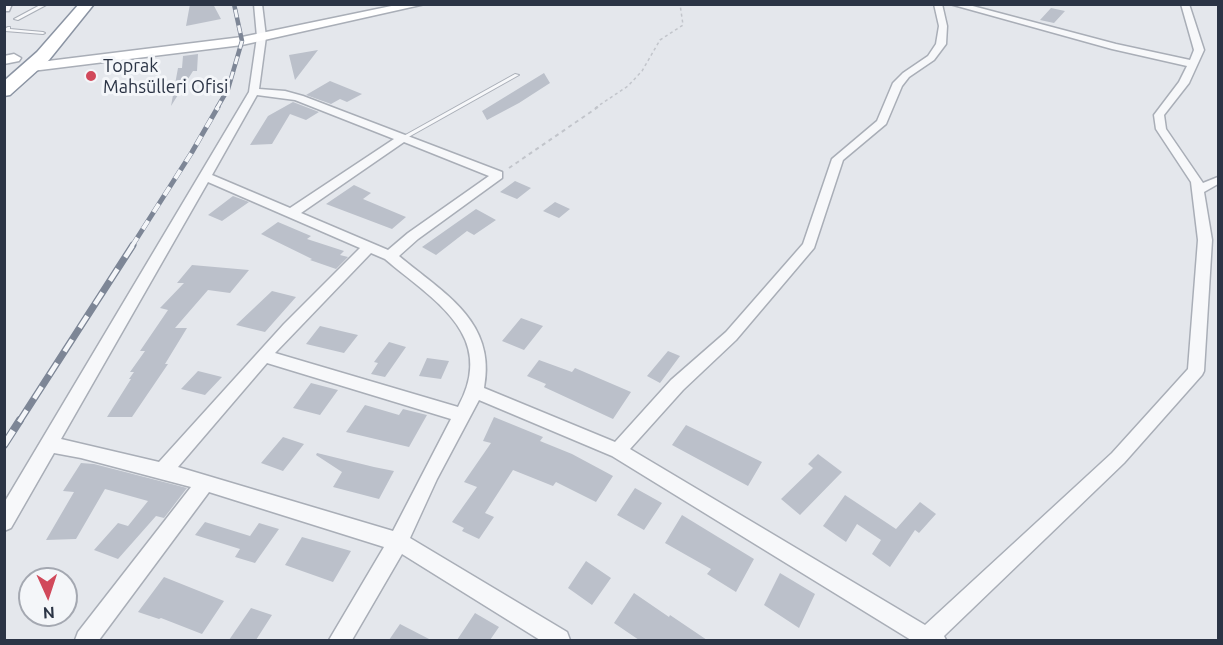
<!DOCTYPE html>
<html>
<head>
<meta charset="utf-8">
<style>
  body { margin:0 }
  #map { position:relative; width:1223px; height:645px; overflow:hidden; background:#e4e7ec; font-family:Ubuntu,sans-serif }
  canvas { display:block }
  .frame { position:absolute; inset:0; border:6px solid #2b3445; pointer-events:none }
  .north { position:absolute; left:18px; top:567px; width:60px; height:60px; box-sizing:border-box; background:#f4f6f9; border:2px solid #a4a8b1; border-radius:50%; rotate:177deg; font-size:16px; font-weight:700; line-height:24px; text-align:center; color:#2b3445 }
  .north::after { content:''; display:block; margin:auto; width:21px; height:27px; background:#d1495b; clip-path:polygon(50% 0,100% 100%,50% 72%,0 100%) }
</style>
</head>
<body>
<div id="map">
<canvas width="1223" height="645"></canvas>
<div class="frame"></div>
<div class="north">N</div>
</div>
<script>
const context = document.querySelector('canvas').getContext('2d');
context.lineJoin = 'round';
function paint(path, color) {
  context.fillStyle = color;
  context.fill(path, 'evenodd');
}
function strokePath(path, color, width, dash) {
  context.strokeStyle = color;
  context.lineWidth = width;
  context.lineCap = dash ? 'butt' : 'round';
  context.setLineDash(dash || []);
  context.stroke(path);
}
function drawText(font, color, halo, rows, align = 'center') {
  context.font = font + ' Ubuntu,sans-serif';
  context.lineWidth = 6;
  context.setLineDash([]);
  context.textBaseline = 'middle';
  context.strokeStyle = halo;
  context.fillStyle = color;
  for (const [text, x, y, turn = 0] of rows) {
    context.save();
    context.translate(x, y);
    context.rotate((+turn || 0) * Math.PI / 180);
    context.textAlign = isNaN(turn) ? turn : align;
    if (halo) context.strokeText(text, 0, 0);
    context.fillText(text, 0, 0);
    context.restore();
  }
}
const building = new Path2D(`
  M190,4H213L221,19L186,26Z
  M1051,8L1065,11L1054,23L1040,20Z
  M318,50L295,80L289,55Z
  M198,54L197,71H193L171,106L178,68H182L183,56Z
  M544,73L550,83L519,103L487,120L482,111Z
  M330,81L362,94L347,102L340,99L331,104L306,95Z
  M293,102L319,112L306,120L290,114L272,144L250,145L268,116Z
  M515,181L531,188L517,199L500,192Z
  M354,185L371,193L363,199L406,217L392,229L326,204Z
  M233,196L249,202L222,221L208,215Z
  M555,202L570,209L559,218L543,211Z
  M476,209L496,220L474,235L467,231L436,255L422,247Z
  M278,222L311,236L307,239L344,251L340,255L348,257L336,269L310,260L312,259L261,234Z
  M192,265L249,270L230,293L208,290L175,328H187L165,364H168L132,417H107L131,379H129L134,372H130L145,351H140L168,310L160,308L184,283H177Z
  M272,291L296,297L265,332L236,325Z
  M521,318L543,326L524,350L502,341Z
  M320,326L358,335L344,353L306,344Z
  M389,342L406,347L385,377L371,374L378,363L374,362Z
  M668,351L680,356L660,383L647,376Z
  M427,358L449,361L441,379L419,376Z
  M539,360L572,372L575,368L631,392L613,419L544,387L546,384L527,376Z
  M198,371L222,377L205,395L181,389Z
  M311,383L338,390L320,415L293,408Z
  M365,405L399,415L403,409L427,415L409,447L346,432Z
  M494,417L543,437L540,441L572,454L613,476L596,502L556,482L553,486L513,470L485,513L494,517L479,539L462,531L464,528L452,522L477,487L464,482L491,443L483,441Z
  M686,425L762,462L748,486L672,445Z
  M283,437L304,444L283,471L261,463Z
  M317,453L374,467L394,471L379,499L333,487L342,472L316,455Z
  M818,454L842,472L800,515L781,499L813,468L808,464Z
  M81,463L94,464L187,488L164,518L156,516L118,559L94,550L118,523L128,526L148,501L105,489L76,539L46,540L74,492L63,491Z
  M635,488L662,503L644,530L617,515Z
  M845,495L896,529L920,502L936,514L919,533L915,530L890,567L872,554L881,540L857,524L846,542L823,526Z
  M682,515L754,559L736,592L707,574L711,569L665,543Z
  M205,522L250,536L259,523L279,529L255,563L235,557L240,549L195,535Z
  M302,537L351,551L333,582L285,565Z
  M586,561L611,578L592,605L568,588Z
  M780,573L815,594L799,628L764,605Z
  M164,577L224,601L202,634L161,618L159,619L138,612Z
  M634,593L669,617L670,615L707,640H639L614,623Z
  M251,608L272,615L256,640H229Z
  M475,613L499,627L490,640H457Z
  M400,624L431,640H389Z`);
const pathFar1 = new Path2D(`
  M595,108L628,86L642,71L660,40L683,25L680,4`);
const path = new Path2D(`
  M509,168L598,107`);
const lane = new Path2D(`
  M42,4H48L18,20L14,19Z
  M8,27H10V29L43,32L45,33L43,34L5,31L6,28Z
  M515,74L519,75L405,139H401L400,138Z`);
const street = new Path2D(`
  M4,4H12L9,11H4Z
  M254,4H262L266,37L259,89L285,91L303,96L502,172V178L418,239L399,256C443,293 497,321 484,388L615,442L671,380L726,332L803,244L832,159L877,121L893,83L903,73L928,56L936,44L939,26L934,4H942L947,26L946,44L934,60L909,77L902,86L886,124L843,160L814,248L736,340L683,390L630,449L925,625L1112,453L1188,369L1198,240L1191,182L1156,129L1154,115L1179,82L1187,66L1112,49L950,4H965L1116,44L1190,60L1194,50L1181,4H1189L1204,50L1189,83L1164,115L1166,129L1203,183L1218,177V184L1204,192L1212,240L1204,371L1202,375L1124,463L944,636L946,640H911L612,456L479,400L437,479L410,538L567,632L570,640H540L402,554L352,640H329L384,547L209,492L99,640H75L78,632L191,487L81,458L54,453L11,528L4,531V503L249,92L257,37ZM257,95L295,100L394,139L290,208L212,175ZM404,142L489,176L408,233L388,250L301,213ZM208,182L360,248L284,324L159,462L61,439ZM371,253L385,259C433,300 498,335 458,407L275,353ZM267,363L451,419L393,531L178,467Z`);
const secondary = new Path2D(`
  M401,4H425L242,45L32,71L25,67L32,63L242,37Z
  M14,54L21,58L19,61L4,64V56Z`);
const highway = new Path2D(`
  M79,4H94L49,60L10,95L4,96V81L37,52Z`);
const railFar3 = new Path2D(`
  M217,108L228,89L242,41L234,4`);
const railFar2 = new Path2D(`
  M132,246L192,152L218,107`);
const railFar1 = new Path2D(`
  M19,422L133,245`);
const rail = new Path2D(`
  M4,445L20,420`);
const markers = [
  [91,76,6,"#d1495b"]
];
const farPoinames = [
  ["Toprak",103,66],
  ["Mahsülleri Ofisi",103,87]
];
paint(building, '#bbc0ca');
strokePath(lane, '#a9aeb7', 2);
strokePath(street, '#a9aeb7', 3);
strokePath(secondary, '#a9aeb7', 3);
strokePath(highway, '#8b94a3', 3);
strokePath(pathFar1, '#c2c5cb', 1.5, [3, 3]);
strokePath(path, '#c2c5cb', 2, [4, 4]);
paint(lane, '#f7f8fa');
paint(street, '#f7f8fa');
paint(secondary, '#fff');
paint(highway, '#fff');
strokePath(railFar3, '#7d8696', 4.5);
strokePath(railFar2, '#7d8696', 5);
strokePath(railFar1, '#7d8696', 7);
strokePath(rail, '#7d8696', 8);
strokePath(railFar3, '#f4f6f9', 3, [8]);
strokePath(railFar2, '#f4f6f9', 4, [10]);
strokePath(railFar1, '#f4f6f9', 4.5, [14]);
strokePath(rail, '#f4f6f9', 6, [17]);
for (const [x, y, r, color] of markers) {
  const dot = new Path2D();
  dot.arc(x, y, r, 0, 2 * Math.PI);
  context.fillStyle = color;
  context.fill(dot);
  strokePath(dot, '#f4f6f9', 2);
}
drawText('18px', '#2b3445', '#f4f6f9', farPoinames, 'left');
</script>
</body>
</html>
